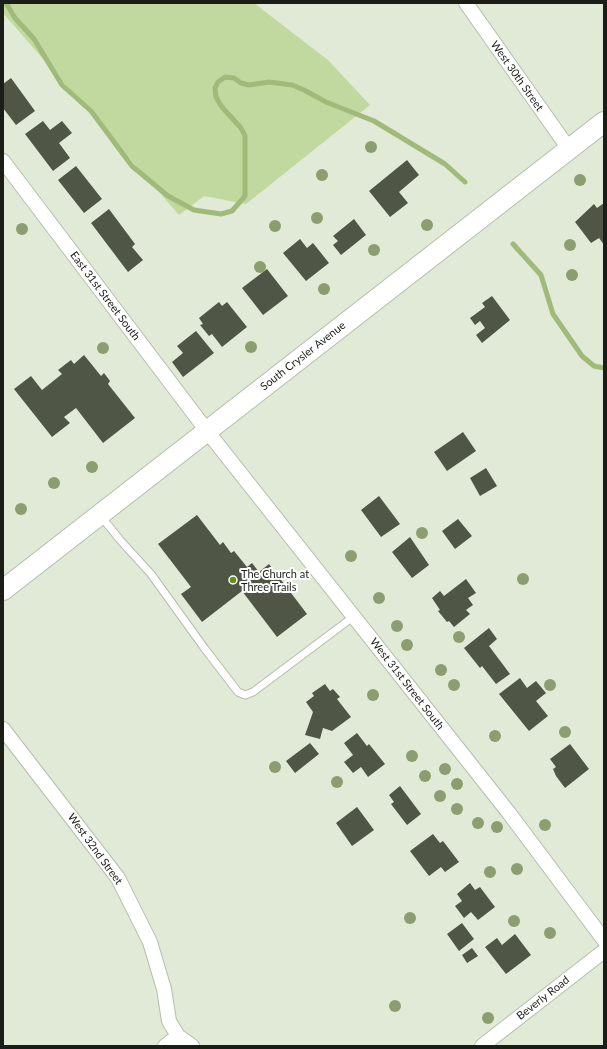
<!DOCTYPE html>
<html>
<head>
<meta charset="utf-8">
<style>
  body { margin:0 }
  #map { position:relative; width:607px; height:1049px; overflow:hidden; background:#e1ead6; font-family:Lato,sans-serif }
  canvas { display:block }
  .frame { position:absolute; inset:0; border:4px solid #1b1e16; pointer-events:none }
</style>
</head>
<body>
<div id="map">
<canvas width="607" height="1049"></canvas>
<div class="frame"></div>
</div>
<script>
const context = document.querySelector('canvas').getContext('2d');
context.lineJoin = 'round';
function paint(path, color) {
  context.fillStyle = color;
  context.fill(path, 'evenodd');
}
function strokePath(path, color, width, dash) {
  context.strokeStyle = color;
  context.lineWidth = width;
  context.lineCap = dash ? 'butt' : 'round';
  context.setLineDash(dash || []);
  context.stroke(path);
}
function drawText(font, color, halo, rows, align = 'center') {
  context.font = font + ' Lato,sans-serif';
  context.lineWidth = 4;
  context.setLineDash([]);
  context.textBaseline = 'middle';
  context.strokeStyle = halo;
  context.fillStyle = color;
  for (const [text, x, y, turn = 0] of rows) {
    context.save();
    context.translate(x, y);
    context.rotate((+turn || 0) * Math.PI / 180);
    context.textAlign = isNaN(turn) ? turn : align;
    if (halo) context.strokeText(text, 0, 0);
    context.fillText(text, 0, 0);
    context.restore();
  }
}
const green = new Path2D(`
  M3,3H254L328,60L370,105L246,204L204,196L179,215L3,13Z`);
const stream = new Path2D(`
  M6,3L15,18L34,39L62,85L91,111L132,166L168,196L194,210L221,214L232,211L245,196V136L241,128L221,106L216,97L215,88L218,82L225,77L234,78L241,83L249,85L269,82L292,85L304,90L326,102L374,121L445,164L465,182
  M513,244L541,275L553,314L582,356L594,366L604,368`);
const building = new Path2D(`
  M11,78L35,111L16,125L3,108V84Z
  M43,121L50,130L62,121L72,133L59,143L70,158L53,171L25,134Z
  M407,160L419,175L399,192L408,203L390,217L369,191Z
  M76,166L102,199L84,213L58,180Z
  M604,203V245L599,238L591,243L575,222L594,204L597,208Z
  M109,209L135,244L132,247L143,260L128,272L91,223Z
  M354,219L366,235L341,255L333,245L338,241L333,236Z
  M300,239L307,248L313,243L329,263L306,281L283,253Z
  M267,269L288,296L263,315L242,288Z
  M492,296L510,320L482,343L476,335L485,328L480,321L475,325L470,318L485,307L482,303Z
  M219,302L222,306L227,302L247,327L222,347L212,334L209,336L200,325L203,324L199,318Z
  M196,331L214,353L183,377L172,362L183,353L177,346Z
  M84,355L101,376L104,373L110,381L108,384L135,418L103,443L76,408L64,417L70,423L52,437L14,389L31,376L42,390L62,374L58,370L71,360L74,364Z
  M463,432L476,451L447,471L434,452Z
  M486,468L497,486L480,496L470,478Z
  M379,496L400,524L381,537L361,510Z
  M197,515L220,545L223,542L231,553L234,551L247,567L252,563L259,572L269,564L307,614L277,637L242,591L202,622L181,594L191,587L158,544Z
  M458,519L472,536L455,549L442,531Z
  M410,537L429,565L412,578L392,552Z
  M466,579L476,593L468,598L473,605L466,610L470,614L454,627L449,621L447,622L438,611L440,610L432,598L440,591L444,596Z
  M489,628L497,639L489,646L510,674L496,684L482,666L480,668L464,648Z
  M520,678L527,688L536,681L546,693L536,701L548,716L529,731L499,694Z
  M325,684L330,691L333,689L340,697L337,699L351,717L332,731L323,728L320,739L305,735L313,712L306,702L314,696L312,693Z
  M357,733L367,746L369,744L385,764L368,777L361,767L353,773L344,762L353,755L344,743Z
  M310,743L319,754L295,773L286,761Z
  M570,744L589,769L565,788L556,776L553,769L556,767L550,759Z
  M400,786L421,814L407,825L391,804L394,802L389,795Z
  M357,807L374,830L352,846L336,823Z
  M433,834L440,843L443,841L459,862L445,872L441,867L429,876L410,851Z
  M470,883L475,890L480,887L495,907L478,920L471,912L464,918L455,906L462,901L457,894Z
  M462,923L474,939L459,951L447,934Z
  M515,934L531,955L506,974L485,947L497,938L502,945Z
  M472,948L478,956L467,963L462,955Z`);
const lane = new Path2D(`
  M100,515L120,540L151,574L205,649L238,692L245,695L253,692L353,617`);
const street = new Path2D(`
  M466,3L569,149
  M3,161L207,431L509,813L604,940
  M3,729L118,878L150,942L164,989L169,1021L178,1036L192,1046
  M165,1046L178,1036
  M482,1046L604,951`);
const secondary = new Path2D(`
  M3,590L604,122`);
const trees = [
  [371,147],
  [322,175],
  [580,180],
  [317,218],
  [427,225],
  [275,226],
  [22,229],
  [570,245],
  [374,250],
  [260,267],
  [572,275],
  [324,289],
  [251,347],
  [103,348],
  [92,467],
  [54,483],
  [21,509],
  [422,533],
  [351,556],
  [523,579],
  [379,598],
  [397,626],
  [459,637],
  [407,645],
  [441,670],
  [454,685],
  [550,685],
  [373,695],
  [565,732],
  [495,736],
  [412,756],
  [275,767],
  [445,769],
  [425,776],
  [337,782],
  [457,784],
  [440,796],
  [457,809],
  [478,823],
  [545,825],
  [497,827],
  [517,869],
  [490,872],
  [410,918],
  [514,921],
  [550,933],
  [395,1006],
  [488,1018]
];
const markers = [
  [233,580,4,"#688d18"]
];
const streetNames = [
  ["West 30th Street",517,76,55],
  ["East 31st Street South",105,296,53],
  ["South Crysler Avenue",303,356,-38],
  ["West 31st Street South",407,684,52],
  ["West 32nd Street",95,849,54],
  ["Beverly Road",543,998,-38]
];
const poiNames = [
  ["The Church at",241,574],
  ["Three Trails",241,587]
];
paint(green, '#c1d99f');
strokePath(stream, '#a0ba7a', 5);
paint(building, '#4f5645');
strokePath(lane, '#b5beaa', 9);
strokePath(street, '#b5beaa', 16);
strokePath(secondary, '#b5beaa', 22);
strokePath(lane, '#fff', 7);
strokePath(street, '#fff', 14);
strokePath(secondary, '#fff', 20);
context.fillStyle = '#8c9e6f';
for (const [x, y] of trees) {
  context.beginPath();
  context.arc(x, y, 6, 0, 2 * Math.PI);
  context.fill();
}
for (const [x, y, r, color] of markers) {
  const dot = new Path2D();
  dot.arc(x, y, r, 0, 2 * Math.PI);
  context.fillStyle = color;
  context.fill(dot);
  strokePath(dot, '#fff', 1.5);
}
drawText('11px', '#1b1e16', '#fff', streetNames);
drawText('11px', '#1b1e16', '#fff', poiNames, 'left');
</script>
</body>
</html>
